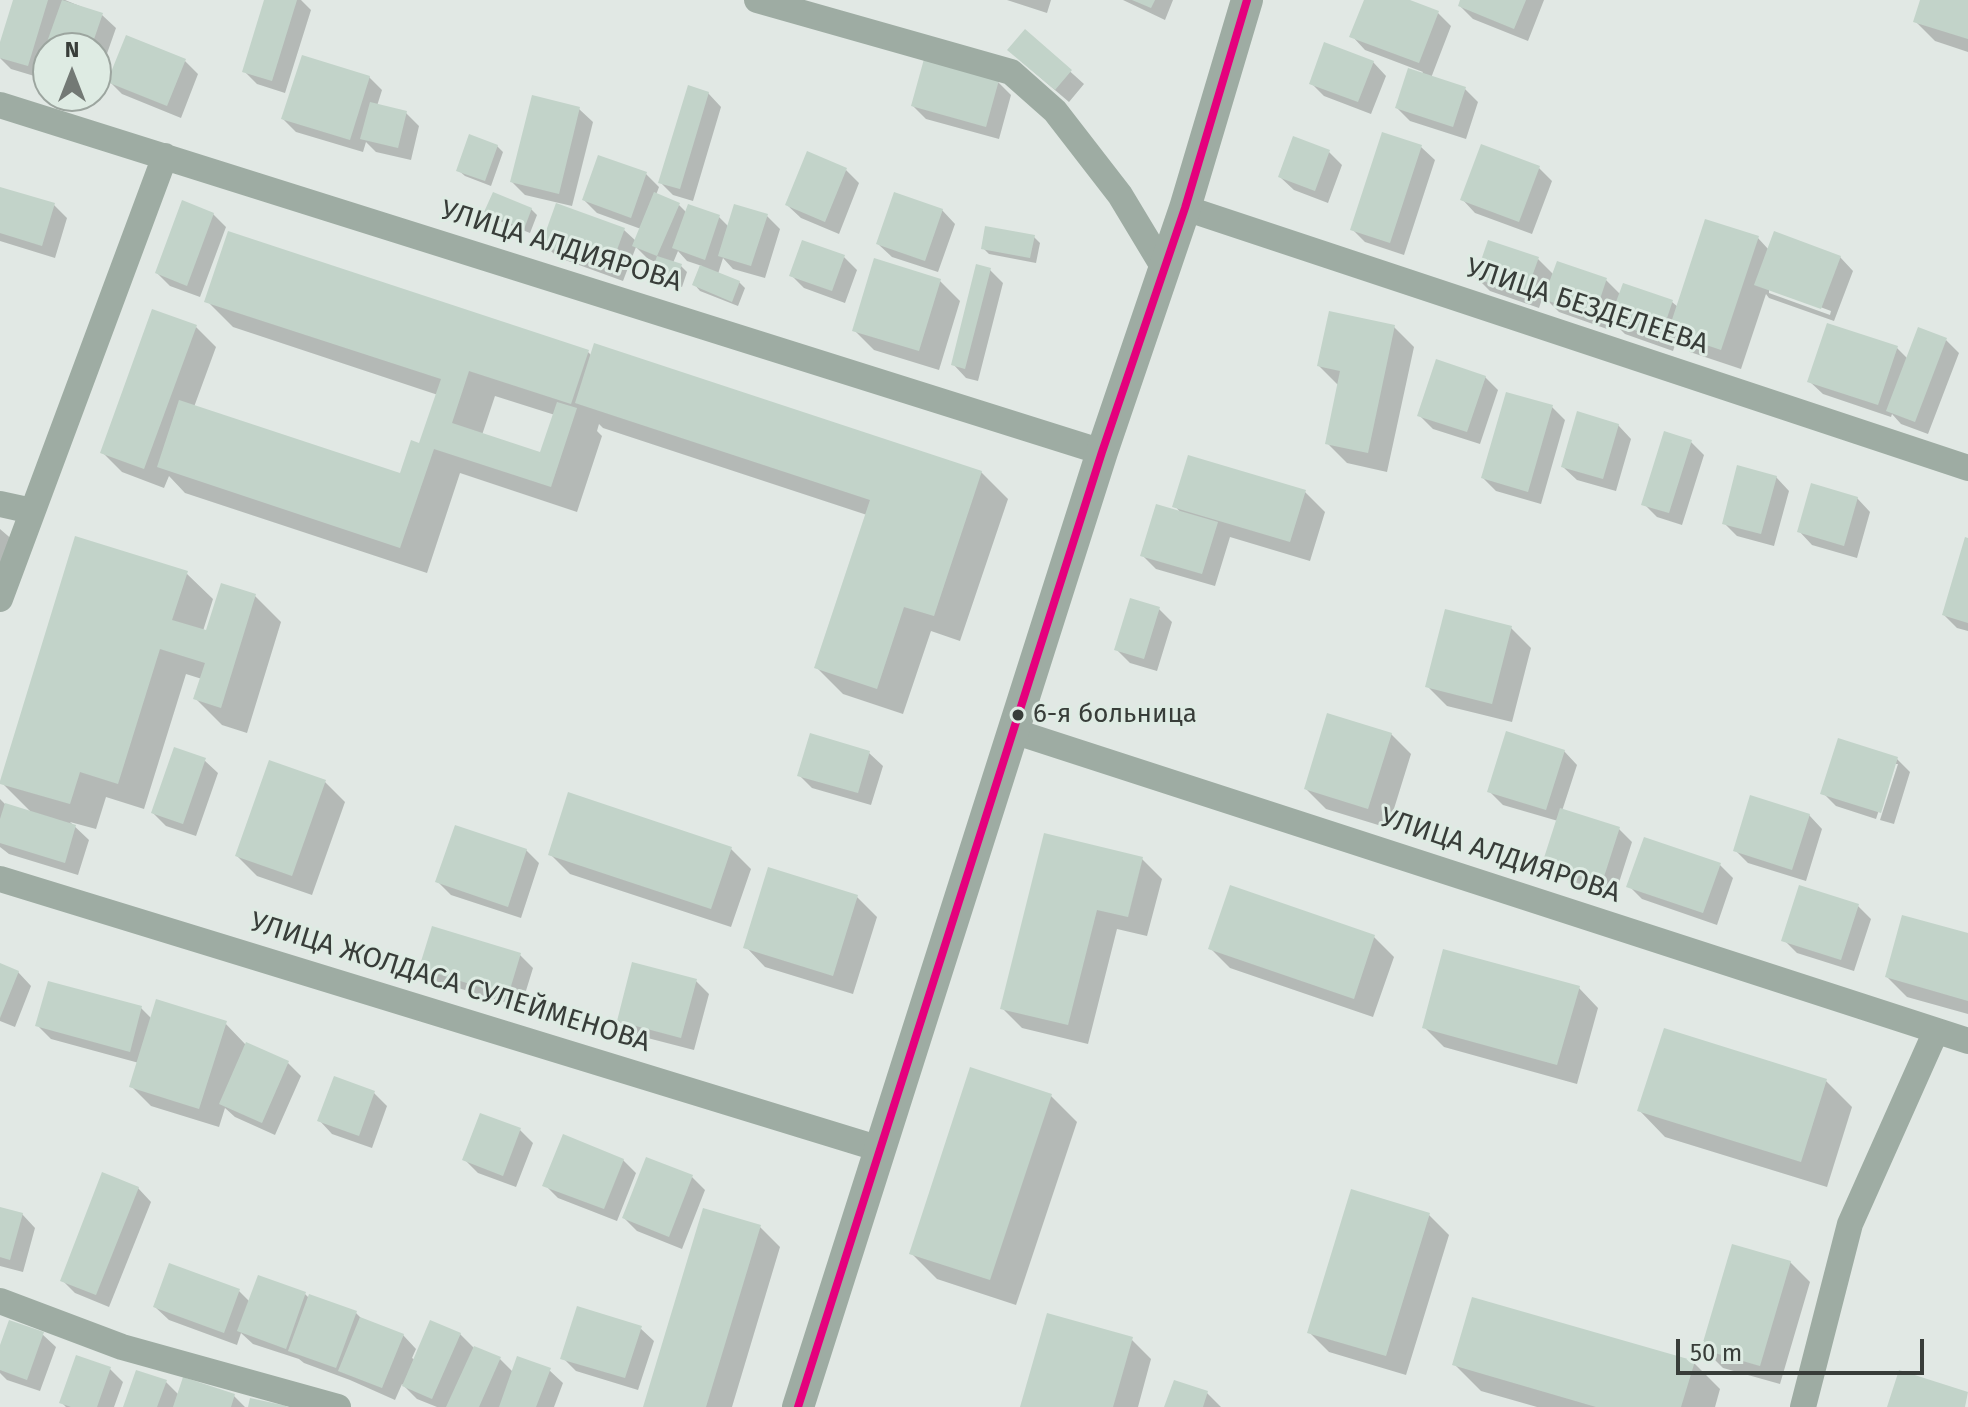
<!DOCTYPE html>
<html>
<head>
<meta charset="utf-8">
<style>
  body { margin:0 }
  #map { position:relative; width:1968px; height:1407px; overflow:hidden; background:#e1e8e4; font-family:"Fira Sans",sans-serif }
  canvas { display:block }
  .north { position:absolute; left:32px; top:32px; width:80px; height:80px; box-sizing:border-box; background:#deebe3; border:2px solid #9ca59f; border-radius:50%; rotate:0deg; font-size:22px; font-weight:700; line-height:32px; text-align:center; color:#383d39 }
  .north::after { content:''; display:block; margin:auto; width:28px; height:36px; background:#737975; clip-path:polygon(50% 0,100% 100%,50% 72%,0 100%) }
  .scale { position:absolute; left:1676px; top:1339px; width:248px; height:36px; box-sizing:border-box; border:4px solid #383d39; border-top:0; padding-left:10px; font-size:24px; line-height:28px; white-space:nowrap; color:#383d39; -webkit-text-stroke:6px #deebe3; paint-order:stroke }
</style>
</head>
<body>
<div id="map">
<canvas width="1968" height="1407"></canvas>
<div class="north">N</div>
<div class="scale">50 m</div>
</div>
<script>
const context = document.querySelector('canvas').getContext('2d');
context.lineJoin = 'round';
function paint(path, color) {
  context.fillStyle = color;
  context.fill(path, 'evenodd');
}
function strokePath(path, color, width, dash) {
  context.strokeStyle = color;
  context.lineWidth = width;
  context.lineCap = dash ? 'butt' : 'round';
  context.setLineDash(dash || []);
  context.stroke(path);
}
function drawText(font, color, halo, rows, align = 'center') {
  context.font = font + ' "Fira Sans",sans-serif';
  context.lineWidth = 6;
  context.setLineDash([]);
  context.textBaseline = 'middle';
  context.strokeStyle = halo;
  context.fillStyle = color;
  for (const [text, x, y, turn = 0] of rows) {
    context.save();
    context.translate(x, y);
    context.rotate((+turn || 0) * Math.PI / 180);
    context.textAlign = isNaN(turn) ? turn : align;
    if (halo) context.strokeText(text, 0, 0);
    context.fillText(text, 0, 0);
    context.restore();
  }
}
const shadow = new Path2D(`
  M15,0H65L102,15L116,28L97,82L96,48H48V59L41,78L11,69L0,58V49Z
  M266,0H301L311,10L285,93L257,84L244,71Z
  M1007,0H1051L1047,13Z
  M1123,0H1173L1165,20Z
  M1366,0H1404L1438,13L1451,26L1431,78L1465,89L1478,102L1466,139L1410,121L1397,108L1423,72L1365,50L1352,36Z
  M1463,0H1544L1528,41L1473,19L1460,6Z
  M1922,0H1968V52L1935,41L1915,21Z
  M1025,31L1084,84L1069,102L1022,62Z
  M185,61L198,74L181,118L122,94L109,81Z
  M1373,62L1386,76L1371,114L1324,96L1311,83Z
  M369,77L382,90L377,106L406,113L419,126L411,160L376,152L366,142L363,152L296,132L283,119Z
  M998,82L1011,95L999,139L926,119L913,106Z
  M708,93L721,107L693,201L673,195L660,182Z
  M579,109L593,122L572,206L525,195L512,182Z
  M1383,134L1421,147L1435,160L1404,255L1365,242L1352,229Z
  M497,146L503,152L491,186L465,176L458,170Z
  M1329,152L1342,165L1328,203L1294,190L1280,177Z
  M1539,168L1552,181L1532,234L1475,213L1462,199Z
  M846,170L859,183L839,234L801,218L787,205Z
  M646,174L659,187L656,195L679,205L687,213L719,217L729,227L767,216L780,229L765,278L733,269L723,258L718,274L739,282L745,288L738,306L700,291L694,284L702,266L687,261L678,251L673,263L681,266L687,272L682,287L660,280L654,274L657,263L647,258L636,247L623,281L557,257L544,244L624,230L636,241L641,229L597,213L584,200Z
  M0,189L54,205L67,218L55,258L0,241Z
  M531,209L537,215L530,233L492,218L486,212Z
  M942,210L955,224L938,272L892,257L878,244Z
  M213,214L226,227L200,297L170,286L157,273Z
  M1034,237L1040,243L1036,263L989,254L983,248Z
  M1758,238L1769,250L1840,257L1853,271L1834,321L1769,298L1766,294L1741,369L1690,352L1677,339L1673,351L1625,334L1610,319L1607,329L1559,312L1543,296L1539,308L1490,291L1477,278L1538,259L1554,275L1558,263L1606,280L1621,295L1672,302L1678,307ZM1769,288L1831,311L1830,315L1769,293Z
  M844,257L857,270L845,303L804,288L791,275Z
  M990,270L1003,283L978,381L966,378L953,364Z
  M940,281L960,301L939,370L874,350L854,330Z
  M207,301L588,352L592,356L981,472L1008,499L960,641L931,631L903,714L843,694L817,668L867,515L603,428L599,424L597,431L602,436L577,512L460,473L427,573L185,493L169,476L164,488L122,472L102,452L196,327L216,347L194,407L402,475L421,446L438,395L233,327ZM495,396L555,415L542,454L482,435Z
  M1394,327L1414,347L1387,472L1347,463L1327,443L1339,386L1319,366Z
  M1946,340L1959,353L1928,434L1901,424L1892,414L1891,417L1823,394L1809,381L1897,348L1908,359Z
  M1485,377L1498,390L1480,444L1433,429L1419,415Z
  M1552,407L1565,420L1541,504L1496,491L1483,478Z
  M1618,425L1631,439L1616,491L1577,480L1563,467Z
  M1690,441L1704,455L1682,525L1657,517L1644,504Z
  M1776,477L1789,491L1774,546L1737,536L1724,523Z
  M1305,492L1325,512L1310,561L1230,537L1215,586L1156,569L1143,556L1181,513L1175,506Z
  M1857,498L1870,512L1857,558L1812,545L1799,531Z
  M0,529L15,542L0,574Z
  M1968,541V631L1957,628L1944,615Z
  M186,573L213,599L203,631L208,633L255,596L281,622L247,733L222,725L196,699L202,679L186,674L144,809L106,797L96,829L70,822L89,840L78,875L9,854L0,847V799L7,806L33,814L2,783Z
  M1158,608L1172,622L1157,671L1130,663L1117,650Z
  M1511,628L1531,648L1512,722L1447,706L1427,686Z
  M1391,734L1411,754L1388,828L1326,809L1306,789Z
  M1564,751L1577,765L1562,811L1619,829L1632,842L1615,895L1558,877L1544,863L1558,821L1503,805L1490,792Z
  M869,753L883,766L871,805L812,788L799,775Z
  M1897,759L1910,772L1894,824L1880,820L1898,764H1894L1876,819L1836,806L1823,793Z
  M204,760L218,773L196,836L166,826L153,813Z
  M325,782L345,802L312,895L257,876L237,856Z
  M1809,815L1822,829L1806,881L1748,863L1735,850Z
  M731,849L751,869L731,927L570,874L550,854Z
  M526,850L539,863L521,918L451,895L438,882Z
  M1142,859L1162,879L1147,936L1117,929L1088,1044L1022,1028L1002,1008Z
  M1720,865L1733,878L1717,925L1642,899L1629,886Z
  M857,897L877,917L853,994L765,967L746,947Z
  M1858,906L1871,919L1854,971L1797,953L1784,940Z
  M1968,935V1014L1907,997L1887,977Z
  M1374,937L1394,957L1373,1017L1230,968L1210,948Z
  M520,955L533,968L521,1007L435,981L422,968Z
  M0,965L18,972L31,986L15,1027L0,1021Z
  M696,981L709,994L694,1050L632,1034L619,1021Z
  M1579,988L1598,1008L1577,1084L1444,1047L1424,1027Z
  M141,1008L152,1019L225,1023L245,1044L288,1063L301,1076L275,1135L235,1117L225,1108L219,1127L151,1106L131,1086L139,1063L51,1039L38,1026Z
  M1826,1081L1852,1107L1827,1187L1665,1137L1639,1110Z
  M374,1093L387,1106L372,1148L332,1134L319,1120Z
  M1051,1096L1077,1122L1016,1305L937,1279L911,1253Z
  M520,1130L533,1143L516,1187L478,1173L465,1160Z
  M623,1160L636,1173L617,1221L558,1198L545,1185Z
  M692,1177L705,1190L682,1249L637,1231L624,1218Z
  M138,1188L151,1202L109,1307L75,1293L62,1280Z
  M0,1209L22,1214L35,1228L23,1272L0,1266Z
  M1429,1215L1449,1235L1406,1375L1329,1352L1309,1332Z
  M760,1227L780,1247L732,1407H645Z
  M1790,1262L1810,1282L1780,1384L1723,1368L1703,1348Z
  M239,1291L250,1302L305,1294L309,1298L356,1313L363,1320L403,1335L416,1349L412,1358L415,1360L460,1334L474,1348L500,1359L513,1372L549,1370L563,1383L554,1407H437L417,1399L402,1384L395,1400L350,1380L304,1363L299,1359L253,1344L241,1333L237,1345L169,1320L155,1307Z
  M640,1328L654,1341L638,1390L576,1371L563,1358Z
  M42,1334L56,1347L40,1391L7,1380L0,1373V1350Z
  M1131,1339L1151,1359L1138,1407H1022Z
  M1694,1363L1720,1389L1715,1407H1537L1481,1391L1455,1365Z
  M110,1369L123,1382L114,1407H66L61,1402Z
  M166,1382L179,1395L234,1396L245,1407H125Z
  M1207,1393L1221,1407H1167Z`);
const building = new Path2D(`
  M13,0H48L28,66L0,58V42Z
  M62,0L103,13L91,48H48V58L42,56Z
  M264,0H297L272,81L242,72Z
  M1132,0H1155L1151,8Z
  M1364,0H1410L1439,11L1419,63L1349,37Z
  M1460,0H1526L1514,29L1458,6Z
  M1920,0H1968V39L1913,22Z
  M1025,29L1072,70L1055,90L1007,50Z
  M126,35L186,59L167,106L107,82Z
  M1324,42L1374,61L1358,102L1309,84Z
  M302,55L370,76L350,140L281,119Z
  M924,59L999,80L986,127L911,106Z
  M1408,68L1466,87L1453,127L1395,108Z
  M688,85L709,92L680,189L658,183Z
  M532,95L580,107L559,194L510,182Z
  M370,102L407,111L398,148L360,139Z
  M1382,132L1422,145L1390,243L1350,230Z
  M469,134L498,145L485,181L456,171Z
  M1293,136L1330,150L1315,191L1278,177Z
  M1481,144L1540,166L1519,222L1460,200Z
  M807,151L847,168L825,222L785,205Z
  M598,155L647,172L631,218L582,200Z
  M0,187L55,203L42,246L0,233Z
  M493,192L532,208L524,229L484,212Z
  M654,192L680,203L657,256L632,246Z
  M894,192L943,209L925,261L876,244Z
  M182,200L214,213L187,286L155,273Z
  M556,203L625,228L610,269L541,245Z
  M688,204L720,215L705,260L672,248Z
  M734,204L768,214L751,266L718,256Z
  M1705,219L1759,236L1721,350L1668,332Z
  M985,226L1035,235L1030,258L981,249Z
  M228,231L589,350L571,404L469,371L452,423L540,452L557,402L577,408L551,487L434,449L400,548L157,467L179,400L400,473L411,440L419,443L441,379L204,302Z
  M1774,231L1841,256L1821,309L1754,285Z
  M802,240L845,255L832,291L789,276Z
  M1488,240L1539,257L1525,296L1475,278Z
  M657,256L682,264L676,282L651,274Z
  M874,258L941,279L919,351L852,331Z
  M1557,261L1607,278L1594,317L1543,299Z
  M976,264L991,268L965,369L951,365Z
  M700,265L740,281L732,302L692,285Z
  M1623,283L1673,300L1660,339L1609,321Z
  M152,309L197,325L144,469L100,453Z
  M1329,311L1395,325L1368,453L1325,444L1340,371L1317,366Z
  M1827,323L1898,346L1878,405L1807,382Z
  M1918,327L1947,338L1915,422L1886,411Z
  M594,343L982,471L934,616L904,607L877,689L814,668L870,500L575,403Z
  M1436,359L1486,376L1467,432L1417,416Z
  M1506,392L1553,405L1528,492L1481,478Z
  M1577,411L1619,424L1603,479L1561,467Z
  M1664,431L1692,440L1669,513L1641,505Z
  M1188,455L1306,490L1290,542L1172,507Z
  M1737,465L1777,476L1761,534L1722,524Z
  M1811,483L1858,497L1844,546L1797,532Z
  M1156,504L1218,522L1202,574L1140,556Z
  M75,536L188,571L172,620L206,630L221,583L256,594L221,708L193,699L205,663L160,649L118,784L80,772L70,804L0,784V781Z
  M1965,537L1968,538V623L1942,615Z
  M1130,598L1160,607L1144,659L1114,650Z
  M1445,609L1512,626L1492,704L1425,687Z
  M1327,713L1392,733L1368,809L1304,789Z
  M1506,731L1565,750L1546,810L1487,792Z
  M810,733L870,751L858,793L797,776Z
  M1838,738L1898,757L1881,813L1820,794Z
  M174,747L206,758L183,824L151,813Z
  M269,760L326,780L292,876L235,856Z
  M568,792L732,847L711,909L548,855Z
  M1750,795L1810,814L1792,870L1733,851Z
  M5,803L76,825L65,863L0,843V819Z
  M1560,808L1620,827L1602,883L1542,864Z
  M455,825L527,849L508,907L435,882Z
  M1044,833L1143,857L1128,917L1097,910L1068,1025L1000,1009Z
  M1644,837L1721,863L1703,913L1626,887Z
  M768,867L858,895L833,976L743,948Z
  M1230,885L1375,935L1354,999L1208,949Z
  M1799,885L1859,904L1841,960L1781,941Z
  M1902,915L1968,933V1001L1885,977Z
  M432,926L521,953L508,996L419,968Z
  M1443,949L1580,986L1557,1065L1422,1028Z
  M632,962L697,979L681,1038L617,1021Z
  M0,963L19,971L0,1018Z
  M48,981L142,1006L130,1052L35,1026Z
  M156,999L227,1021L199,1109L129,1087Z
  M1664,1028L1827,1079L1801,1162L1637,1111Z
  M246,1042L289,1061L262,1123L219,1104Z
  M970,1067L1052,1094L990,1280L909,1254Z
  M334,1076L375,1091L359,1136L317,1121Z
  M480,1113L521,1128L503,1176L462,1160Z
  M563,1134L624,1159L604,1209L542,1186Z
  M646,1157L693,1175L669,1237L622,1218Z
  M102,1172L139,1187L96,1295L60,1281Z
  M1351,1189L1430,1213L1386,1356L1307,1333Z
  M0,1207L23,1213L10,1260L0,1257Z
  M703,1208L761,1225L706,1407H643Z
  M1732,1244L1791,1261L1760,1366L1701,1349Z
  M169,1263L240,1289L224,1333L153,1307Z
  M258,1275L306,1292L286,1349L237,1331Z
  M309,1294L357,1311L336,1368L288,1351Z
  M1472,1297L1695,1361L1681,1407H1596L1452,1365Z
  M577,1306L642,1326L625,1378L560,1359Z
  M1047,1313L1133,1337L1113,1407H1020Z
  M360,1317L404,1334L382,1388L338,1371Z
  M9,1320L44,1332L27,1380L0,1370V1345Z
  M430,1320L461,1333L432,1399L402,1386Z
  M474,1346L501,1357L479,1407H446Z
  M76,1355L111,1367L97,1407H71L59,1403Z
  M517,1356L551,1368L536,1407H499Z
  M136,1370L167,1380L157,1407H123Z
  M1899,1370L1968,1392L1965,1407H1887Z
  M183,1377L235,1394L231,1407H173Z
  M1174,1380L1208,1391L1203,1407H1164Z
  M250,1398L287,1406L286,1407H248Z`);
const minor = new Path2D(`
  M757,0L1011,72L1055,111L1120,195L1164,268
  M0,105L1102,452
  M1185,208L1968,468
  M0,504L32,511
  M0,599L165,156
  M1013,731L1968,1041
  M0,879L880,1149
  M0,1301L122,1347L338,1407
  M1803,1407L1850,1224L1936,1031`);
const tertiary = new Path2D(`
  M798,1407L1102,452L1185,208L1247,0`);
const bus1 = new Path2D(`
  M798,1407L1102,452L1185,208L1247,0`);
const markers = [
  [1018,715,7,"#383d39"]
];
const busNames = [
  ["6-я больница",1033,715]
];
const streetNames = [
  ["УЛИЦА АЛДИЯРОВА",561,247,17],
  ["УЛИЦА БЕЗДЕЛЕЕВА",1587,307,18],
  ["УЛИЦА АЛДИЯРОВА",1500,856,18],
  ["УЛИЦА ЖОЛДАСА СУЛЕЙМЕНОВА",450,983,17]
];
paint(shadow, '#0003');
paint(building, '#c2d3c9');
strokePath(minor, '#9eaca3', 26);
strokePath(tertiary, '#9eaca3', 32);
strokePath(bus1, '#e5007d', 8);
for (const [x, y, r, color] of markers) {
  const dot = new Path2D();
  dot.arc(x, y, r, 0, 2 * Math.PI);
  context.fillStyle = color;
  context.fill(dot);
  strokePath(dot, '#deebe3', 3);
}
drawText('26px', '#383d39', '#deebe3', busNames, 'left');
drawText('28px', '#383d39', '#deebe3', streetNames);
</script>
</body>
</html>
